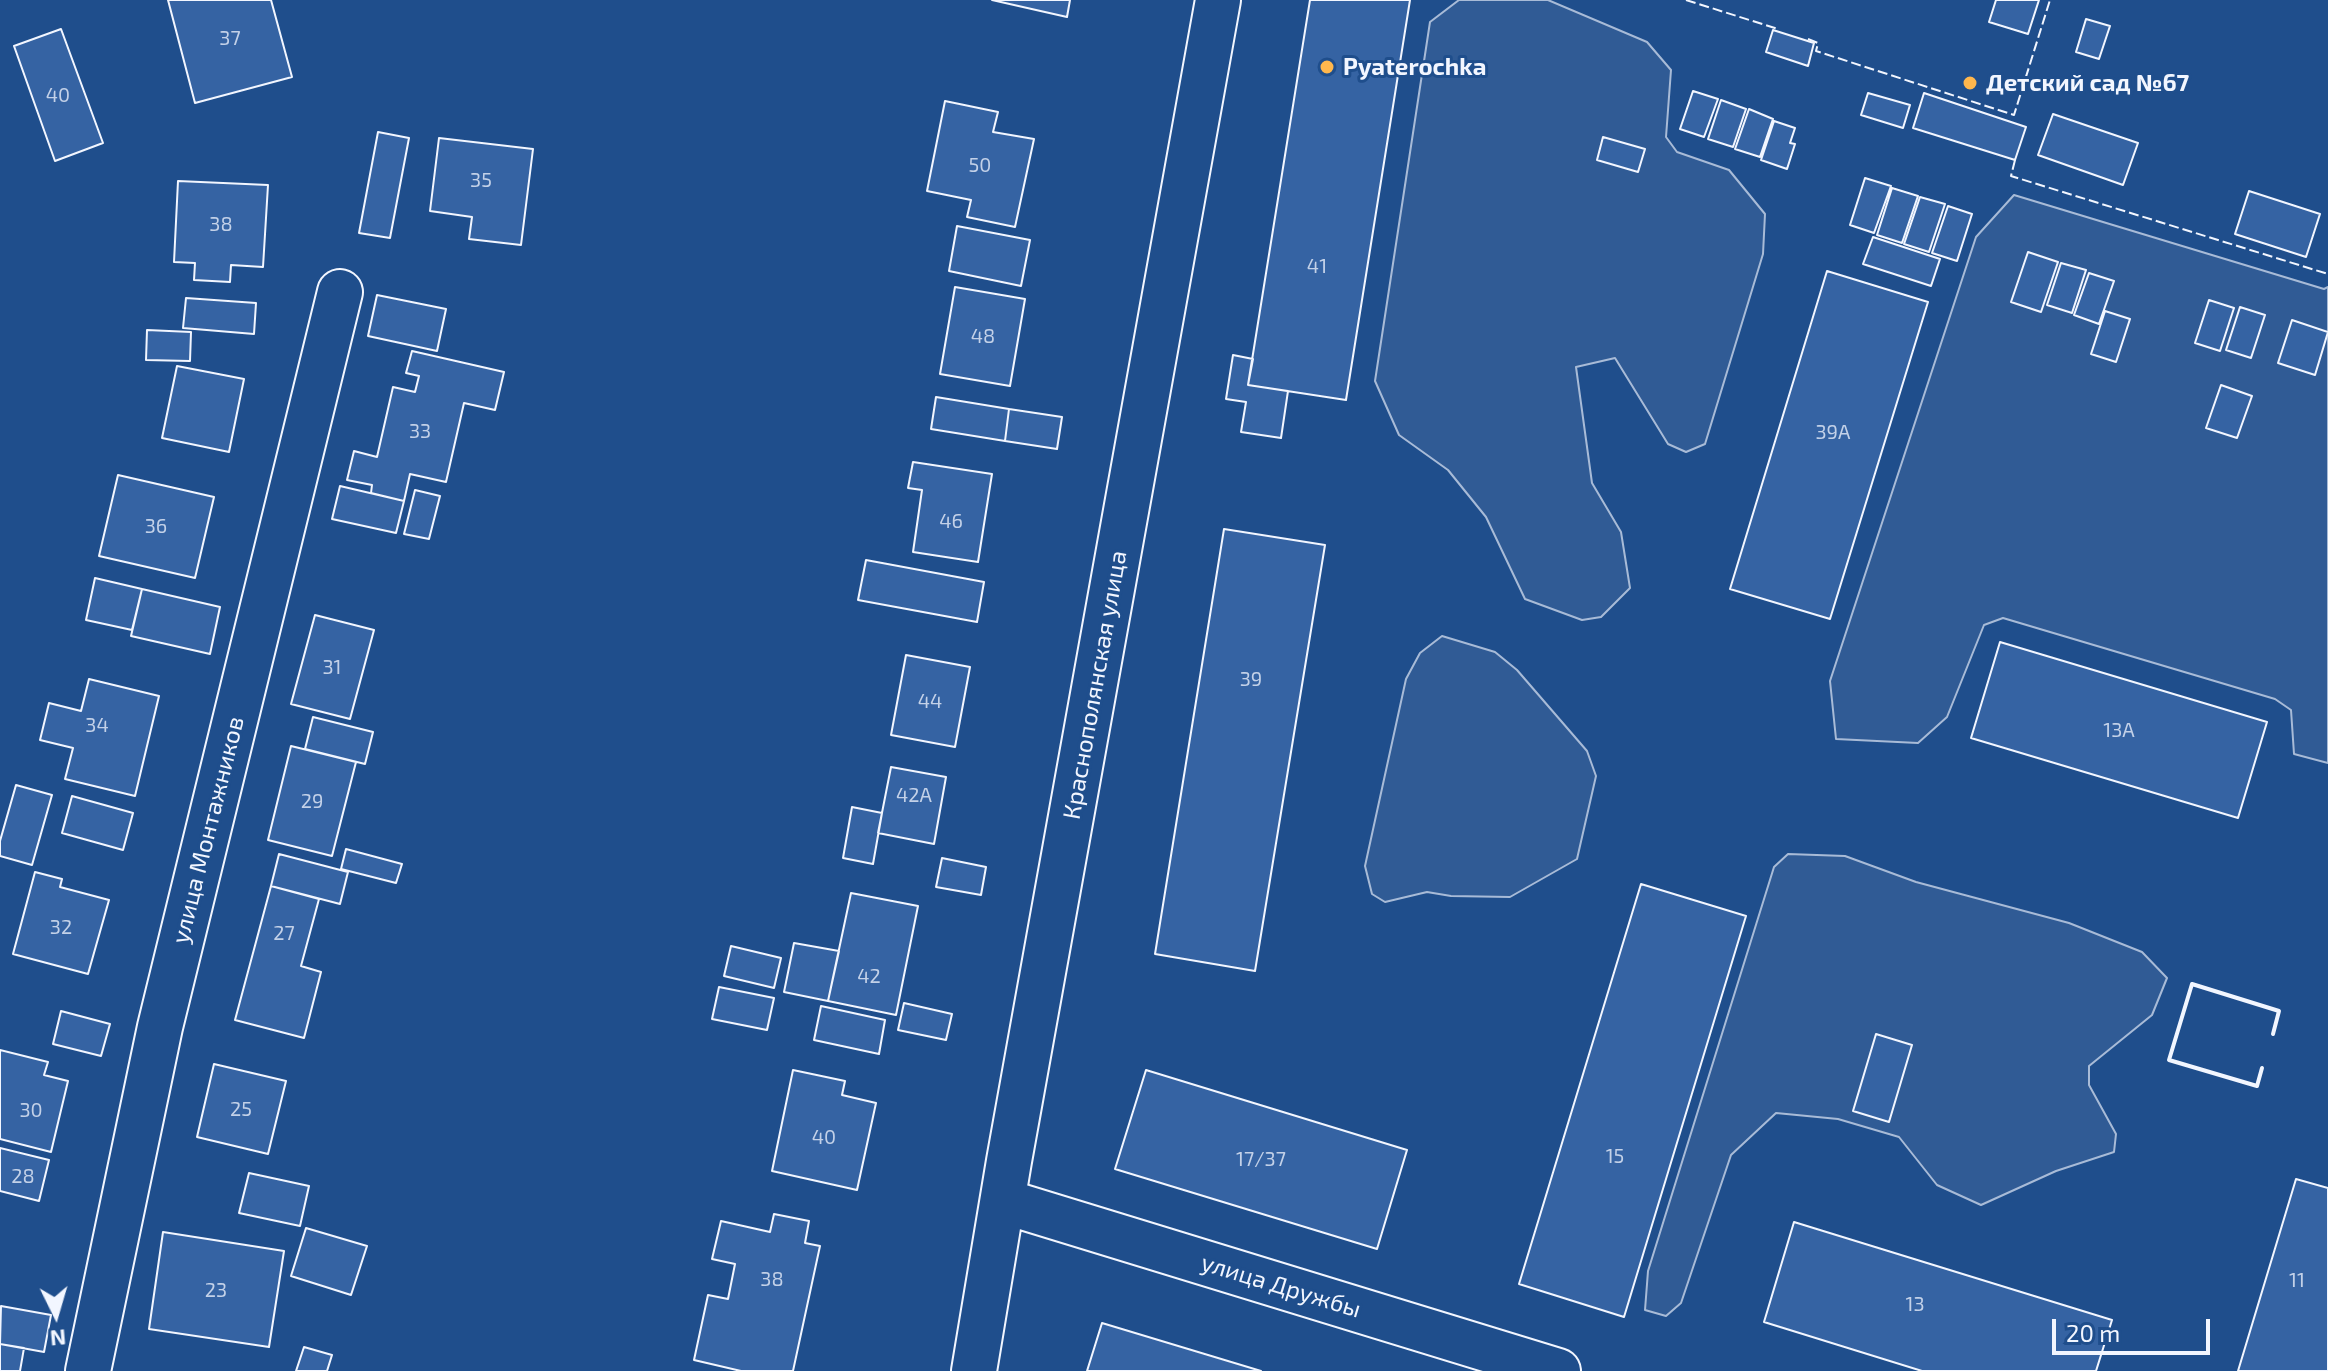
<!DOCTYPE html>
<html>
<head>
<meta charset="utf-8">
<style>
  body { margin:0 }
  #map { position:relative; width:2328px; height:1371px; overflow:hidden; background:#1f4e8c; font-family:"Exo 2",sans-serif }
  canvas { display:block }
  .north { position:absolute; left:16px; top:1275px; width:80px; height:80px; -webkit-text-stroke:6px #1f4e8c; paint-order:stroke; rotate:175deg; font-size:22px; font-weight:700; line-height:32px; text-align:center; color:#f2f6ff }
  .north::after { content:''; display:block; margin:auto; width:28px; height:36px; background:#f2f6ff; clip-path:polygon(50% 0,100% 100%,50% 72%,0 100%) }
  .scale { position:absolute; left:2052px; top:1319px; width:158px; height:36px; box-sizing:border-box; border:4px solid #f2f6ff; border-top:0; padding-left:10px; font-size:24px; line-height:28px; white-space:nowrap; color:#f2f6ff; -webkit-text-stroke:6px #1f4e8c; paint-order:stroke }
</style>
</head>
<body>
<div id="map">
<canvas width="2328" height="1371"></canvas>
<div class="north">N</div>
<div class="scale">20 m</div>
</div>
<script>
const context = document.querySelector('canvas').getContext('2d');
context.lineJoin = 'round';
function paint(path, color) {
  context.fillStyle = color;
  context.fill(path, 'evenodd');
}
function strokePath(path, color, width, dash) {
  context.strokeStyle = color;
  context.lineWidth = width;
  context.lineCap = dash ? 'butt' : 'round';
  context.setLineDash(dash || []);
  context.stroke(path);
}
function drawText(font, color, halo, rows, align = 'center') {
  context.font = font + ' "Exo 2",sans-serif';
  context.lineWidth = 6;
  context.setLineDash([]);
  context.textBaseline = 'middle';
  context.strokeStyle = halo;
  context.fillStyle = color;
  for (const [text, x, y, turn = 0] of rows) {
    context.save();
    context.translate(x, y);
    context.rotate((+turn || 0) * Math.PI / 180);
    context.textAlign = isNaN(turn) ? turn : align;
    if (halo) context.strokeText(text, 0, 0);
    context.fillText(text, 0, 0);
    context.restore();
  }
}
const built = new Path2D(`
  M1459,0H1548L1647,42L1671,70L1666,137L1677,152L1729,170L1765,214L1763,254L1705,444L1686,452L1668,444L1615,358L1576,367L1592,483L1621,532L1630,588L1601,617L1582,620L1525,599L1486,517L1448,470L1399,435L1375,381L1430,22Z
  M2014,195L2324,289L2328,287V763L2294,754L2291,710L2275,699L2003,618L1984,625L1947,717L1918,743L1836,739L1830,681L1976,237Z
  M1442,636L1495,652L1517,670L1587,751L1596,776L1577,859L1510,897L1451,896L1427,892L1385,902L1372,894L1365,866L1406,679L1420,653Z
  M1788,854L1845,856L1916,882L2069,923L2142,952L2167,978L2152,1015L2089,1066V1085L2116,1134L2114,1152L2056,1171L1981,1205L1937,1185L1899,1137L1838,1119L1776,1113L1731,1155L1681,1303L1666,1316L1645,1310L1648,1271L1774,867Z`);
const building = new Path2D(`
  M168,0H271L292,77L195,103Z
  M992,0H1070L1067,17Z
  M1410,0L1346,400L1248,385L1310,0Z
  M1996,0H2039L2028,34L1989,22Z
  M2086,19L2110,26L2099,59L2076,52Z
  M61,29L103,143L55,161L14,46Z
  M1773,30L1814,43L1808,66L1766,52Z
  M1693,91L1718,99L1704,137L1680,129Z
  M1868,93L1910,105L1903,128L1861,115Z
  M1924,93L2026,127L2015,160L1913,128Z
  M1721,100L1746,109L1733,147L1708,139Z
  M945,101L998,112L993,132L1034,139L1015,227L967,217L971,200L927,191Z
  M1749,109L1773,119L1760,157L1735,149Z
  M2053,114L2138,143L2123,185L2038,155Z
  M1774,121L1795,128L1790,143L1795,144L1787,169L1761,160Z
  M378,132L409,138L390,238L359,233Z
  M1603,137L1645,149L1638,172L1597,160Z
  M439,138L533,149L521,245L469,239L472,217L430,211Z
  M1865,178L1891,186L1874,233L1850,225Z
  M178,181L268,185L263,267L231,265L230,282L194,280L195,263L174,262Z
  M1892,188L1918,196L1902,243L1877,235Z
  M2249,191L2320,214L2306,257L2235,234Z
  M1920,197L1945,204L1929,252L1904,244Z
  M1948,206L1972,214L1957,261L1932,253Z
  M957,226L1030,240L1021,286L949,271Z
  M1873,237L1940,259L1931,286L1863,264Z
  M2028,252L2058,262L2041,312L2011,302Z
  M2061,263L2086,270L2072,313L2047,305Z
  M1827,271L1928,302L1830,619L1730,589Z
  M2089,273L2114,281L2099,324L2074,315Z
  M955,287L1025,299L1010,386L940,374Z
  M377,295L446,309L437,351L368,336Z
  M186,298L256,303L254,334L183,328Z
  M2209,300L2234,308L2220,351L2195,343Z
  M2240,307L2265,315L2251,358L2226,350Z
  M2105,311L2130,319L2116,362L2091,354Z
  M2292,320L2328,332L2315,375L2278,363Z
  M147,330L191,332L190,361L146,360Z
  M412,351L504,372L495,410L464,403L446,482L410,474L404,501L371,493L372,485L347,480L354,451L377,457L393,387L415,392L419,376L406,373Z
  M1233,355L1253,359L1248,385L1288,391L1281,438L1241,432L1246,402L1226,399Z
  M177,366L244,379L229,452L162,438Z
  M2221,385L2252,396L2237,438L2206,428Z
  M936,397L1009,409L1005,441L931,429Z
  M1009,409L1062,417L1057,449L1005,441Z
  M913,462L992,474L978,562L913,552L922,490L908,488Z
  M118,475L214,497L195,578L99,556Z
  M340,486L404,501L396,533L332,519Z
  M415,490L440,496L429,539L404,534Z
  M1224,529L1325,545L1255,971L1155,954Z
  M866,560L984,582L977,622L858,600Z
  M95,578L142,589L132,630L86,620Z
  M142,589L220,607L210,654L131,636Z
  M315,615L374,630L350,719L291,704Z
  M2000,642L2267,722L2238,818L1971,738Z
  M906,655L970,667L955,747L891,735Z
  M89,679L159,696L135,796L65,779L73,748L40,740L49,703L81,711Z
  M313,717L373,732L365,764L305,749Z
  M291,746L356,762L332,856L268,840Z
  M891,767L946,777L934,844L878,833Z
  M16,785L52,795L32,865L0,856V841Z
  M72,796L133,813L123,850L62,833Z
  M852,807L882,813L873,864L843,858Z
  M346,849L402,864L396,883L341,869Z
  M279,854L348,872L340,904L271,886Z
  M942,858L986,867L981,895L936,887Z
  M35,872L62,879L60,887L109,900L88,974L13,954Z
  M1641,884L1746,916L1624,1317L1519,1284Z
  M271,886L319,899L301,966L321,972L304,1038L235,1020Z
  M851,893L918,906L896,1015L828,1001Z
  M794,943L839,951L828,1001L784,992Z
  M731,946L781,958L774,988L724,976Z
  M719,987L774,998L767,1030L712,1019Z
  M904,1003L952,1014L946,1040L898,1030Z
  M821,1006L885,1020L879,1054L814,1040Z
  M61,1011L110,1024L101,1056L53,1044Z
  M1876,1034L1912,1045L1889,1122L1853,1111Z
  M0,1050L48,1062L44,1075L68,1081L51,1152L0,1139Z
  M214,1064L286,1081L268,1154L197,1137Z
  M793,1070L845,1081L842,1095L876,1103L857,1190L772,1171Z
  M1146,1070L1407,1150L1377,1249L1115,1169Z
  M0,1148L49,1160L39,1201L0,1191Z
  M249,1173L309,1186L300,1226L239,1213Z
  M2296,1179L2328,1188V1371H2238Z
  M774,1214L809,1221L805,1243L820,1246L793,1371H741L694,1360L708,1295L728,1299L735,1264L712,1259L721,1221L770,1232Z
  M1794,1222L2112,1320L2096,1371H1922L1764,1322Z
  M306,1228L367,1246L351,1295L291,1276Z
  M163,1232L284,1251L269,1347L149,1329Z
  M1,1306L51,1315L44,1352L0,1344Z
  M1102,1323L1261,1371H1087Z
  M0,1344L24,1348L20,1371H0Z
  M304,1347L332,1355L327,1371H296Z`);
const minor = new Path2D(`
  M88,1371L160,1027L340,292`);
const tertiary = new Path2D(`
  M1003,1201L1558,1371
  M974,1371L1009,1161L1218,0`);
const fence = new Path2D(`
  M1686,0L1778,29
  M1808,39L1818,43L1816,51L2014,115L2050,0
  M2015,160L2011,176L2328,274`);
const wall = new Path2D(`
  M2262,1068L2257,1086L2169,1060L2192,984L2279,1011L2273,1034`);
const markers = [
  [1327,67,8,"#ffb74d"],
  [1970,83,8,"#ffb74d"]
];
const numberNames = [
  ["37",230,38],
  ["40",58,95],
  ["50",980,165],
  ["35",481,180],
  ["38",221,224],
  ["41",1317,266],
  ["48",983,336],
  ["33",420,431],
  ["39А",1833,432],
  ["46",951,521],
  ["36",156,526],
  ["31",332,667],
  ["39",1251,679],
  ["44",930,701],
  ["34",97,725],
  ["13А",2119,730],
  ["42А",914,795],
  ["29",312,801],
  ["32",61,927],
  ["27",284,933],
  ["42",869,976],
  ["25",241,1109],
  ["30",31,1110],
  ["40",824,1137],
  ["15",1615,1156],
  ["17/37",1261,1159],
  ["28",23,1176],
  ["38",772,1279],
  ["11",2297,1280],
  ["23",216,1290],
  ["13",1915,1304]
];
const poiNames = [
  ["Pyaterochka",1343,67],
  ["Детский сад №67",1986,83]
];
const streetNames = [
  ["Краснополянская улица",1095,685,-80],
  ["улица Монтажников",208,830,-76],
  ["улица Дружбы",1281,1286,17]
];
paint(built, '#305b95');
strokePath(built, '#a8bbd7', 2);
paint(building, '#3563a3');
strokePath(building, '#f2f6ff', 2);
strokePath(minor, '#f2f6ff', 48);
strokePath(tertiary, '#f2f6ff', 48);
strokePath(minor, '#1f4e8c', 44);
strokePath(tertiary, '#1f4e8c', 44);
strokePath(fence, '#f2f6ff', 2, [10, 4]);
strokePath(wall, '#f2f6ff', 4);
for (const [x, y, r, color] of markers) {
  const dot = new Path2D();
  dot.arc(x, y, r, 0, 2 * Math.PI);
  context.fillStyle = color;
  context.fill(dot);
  strokePath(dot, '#1f4e8c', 3);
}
drawText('20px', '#c3d1e8', null, numberNames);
drawText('bold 24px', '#f2f6ff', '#1f4e8c', poiNames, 'left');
drawText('24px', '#f2f6ff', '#1f4e8c', streetNames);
</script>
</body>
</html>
